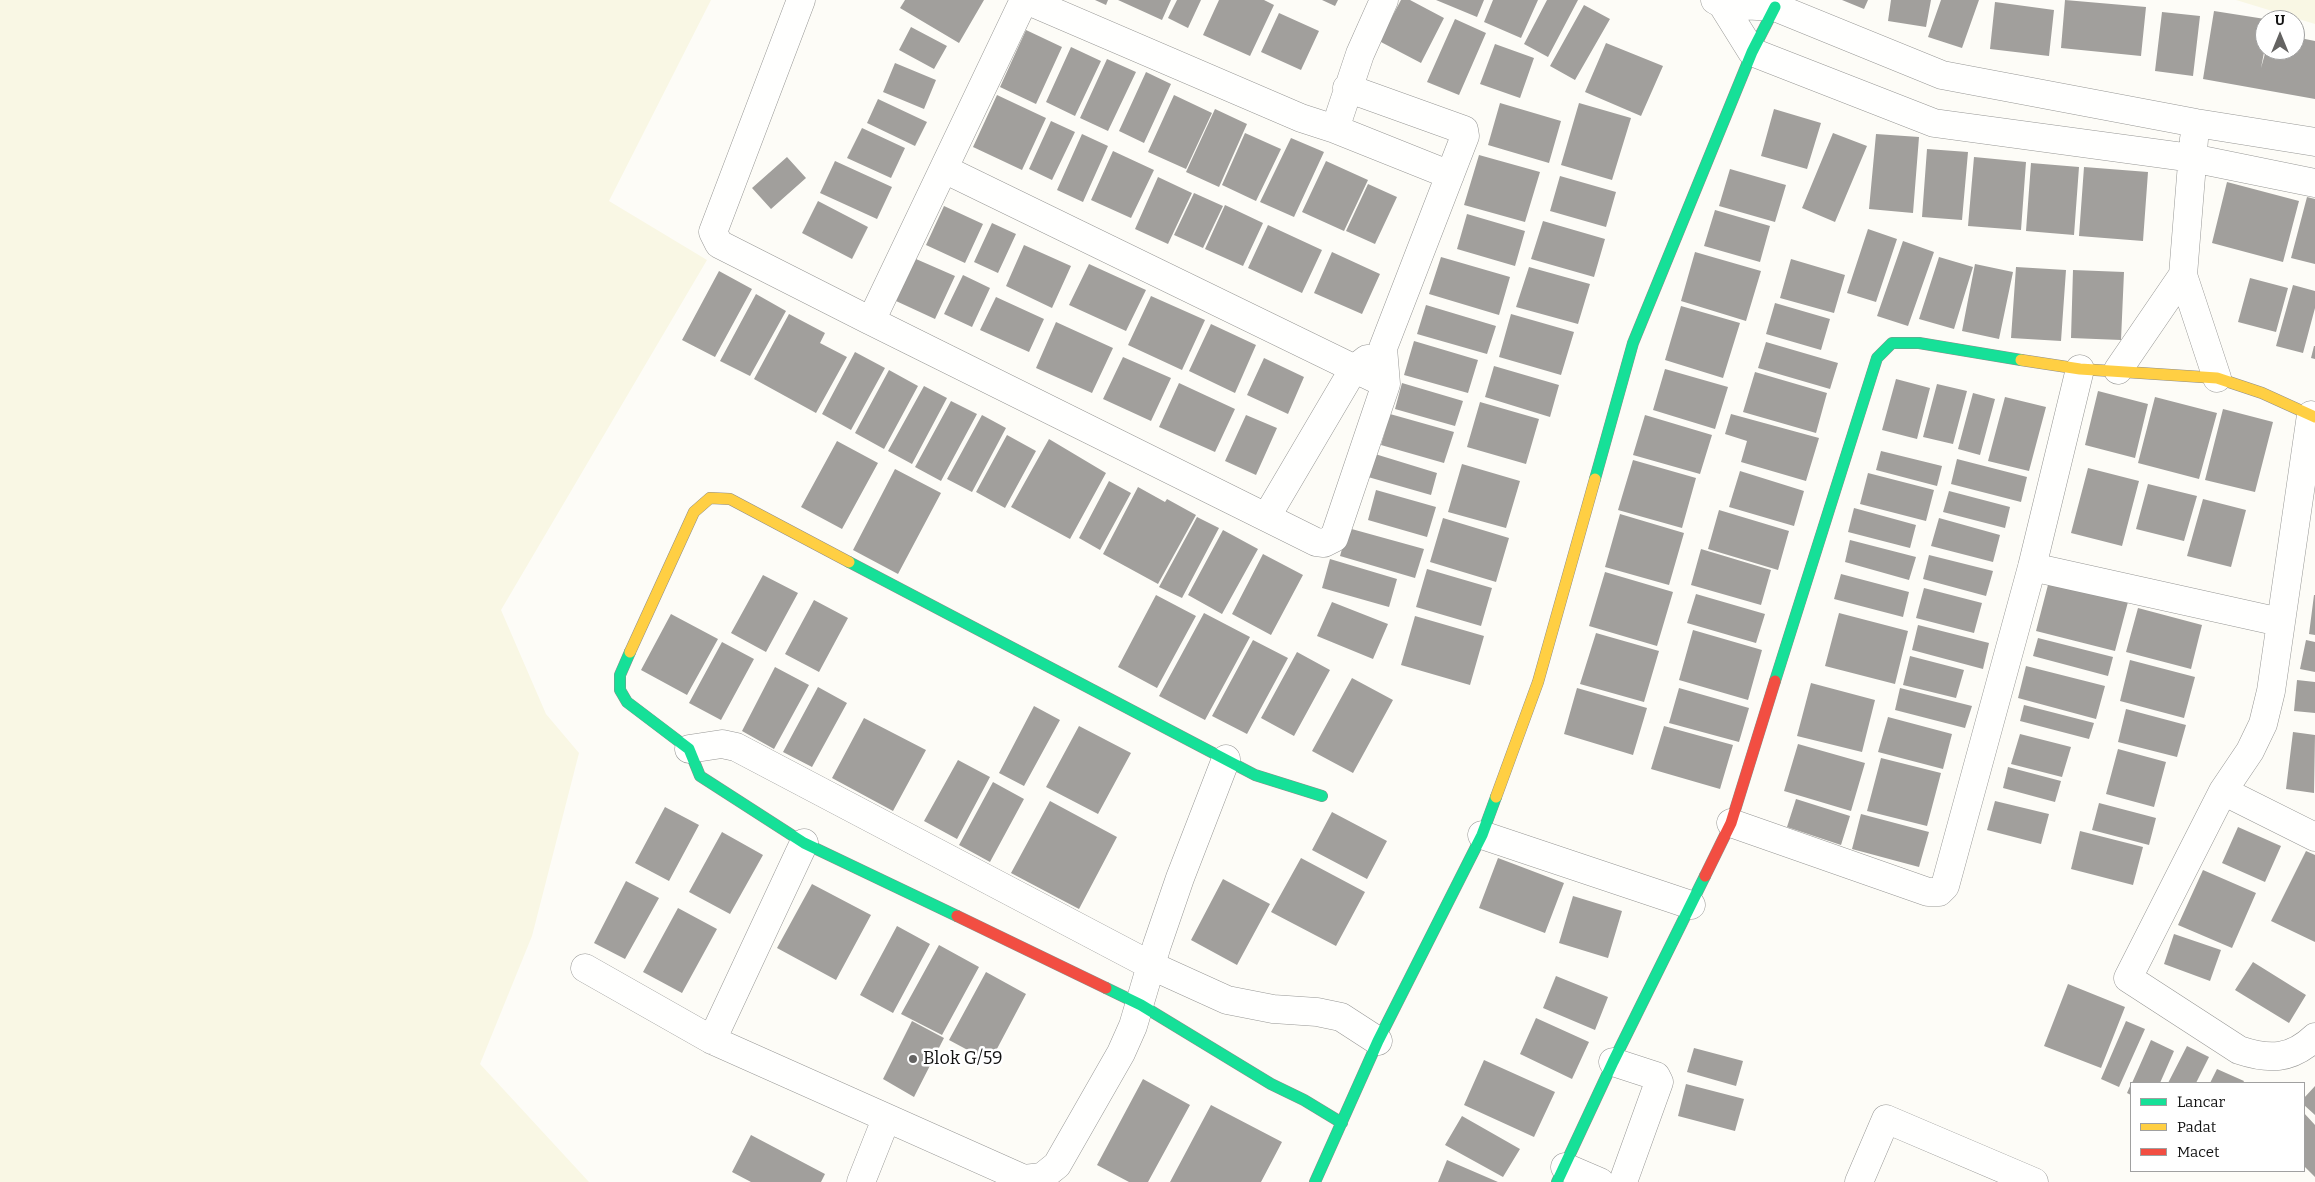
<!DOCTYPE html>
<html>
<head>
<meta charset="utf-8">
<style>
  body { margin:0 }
  #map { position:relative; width:2315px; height:1182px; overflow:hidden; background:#fdfcf7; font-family:Bitter,serif }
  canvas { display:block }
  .legend { position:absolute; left:2130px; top:1082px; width:175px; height:90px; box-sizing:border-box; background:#fff; border:1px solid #a0a0a0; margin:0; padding:6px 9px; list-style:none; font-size:15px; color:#111 }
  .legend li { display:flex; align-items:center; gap:10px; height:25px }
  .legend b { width:25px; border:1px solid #a0a0a0 }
  .north { position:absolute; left:2255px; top:10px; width:50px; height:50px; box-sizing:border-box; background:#fff; border:1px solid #a0a0a0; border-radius:50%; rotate:0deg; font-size:14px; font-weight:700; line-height:20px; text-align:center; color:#111 }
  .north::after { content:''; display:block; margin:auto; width:18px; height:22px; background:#646362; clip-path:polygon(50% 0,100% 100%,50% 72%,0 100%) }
</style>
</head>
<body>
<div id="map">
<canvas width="2315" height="1182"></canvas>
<ul class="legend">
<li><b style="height:6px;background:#16e098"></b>Lancar</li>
<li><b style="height:6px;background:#ffcf43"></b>Padat</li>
<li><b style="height:6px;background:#f24e42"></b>Macet</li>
</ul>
<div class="north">U</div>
</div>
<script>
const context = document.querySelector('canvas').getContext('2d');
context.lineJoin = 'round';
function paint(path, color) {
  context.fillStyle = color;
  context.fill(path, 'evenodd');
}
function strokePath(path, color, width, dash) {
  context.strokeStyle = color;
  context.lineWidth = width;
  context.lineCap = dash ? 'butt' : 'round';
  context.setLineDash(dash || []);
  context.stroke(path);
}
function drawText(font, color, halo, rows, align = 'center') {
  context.font = font + ' Bitter,serif';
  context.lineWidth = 5;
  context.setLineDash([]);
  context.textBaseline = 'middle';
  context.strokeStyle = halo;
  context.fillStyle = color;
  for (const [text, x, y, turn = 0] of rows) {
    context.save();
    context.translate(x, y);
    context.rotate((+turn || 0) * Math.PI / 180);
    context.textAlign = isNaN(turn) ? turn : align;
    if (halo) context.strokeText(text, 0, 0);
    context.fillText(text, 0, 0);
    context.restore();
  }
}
const farmland = new Path2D(`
  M0,0H711L609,201L707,260L501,610L546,714L579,753L532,936L480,1064L589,1182H0Z
  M2236,0H2315V24Z`);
const building = new Path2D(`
  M905,0H984L959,43L900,8Z
  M1095,0H1108L1106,5Z
  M1118,0H1171L1162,20Z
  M1177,0H1201L1188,28L1168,18Z
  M1219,0H1264L1274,5L1250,56L1203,35Z
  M1322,0H1338L1335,6Z
  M1401,0H1410L1444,18L1421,63L1379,41Z
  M1436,0H1484L1477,17Z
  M1493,0H1538L1521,38L1484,22Z
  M1547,0H1578L1548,57L1524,44Z
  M1842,0H1868L1864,9Z
  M1891,0H1931L1926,27L1888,21Z
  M1941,0H1979L1962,48L1928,37Z
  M2065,0L2146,7L2141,56L2061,48Z
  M1995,2L2054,10L2049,56L1990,49Z
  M1584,5L1610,19L1575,80L1550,66Z
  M2214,11L2265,19V47L2261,68L2266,50H2295V37L2315,41V99L2203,79Z
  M2162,12L2200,16L2193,76L2155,71Z
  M1279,13L1319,31L1301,70L1261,52Z
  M1455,19L1486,33L1459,95L1427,82Z
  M911,27L947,46L934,69L899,50Z
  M1026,30L1062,47L1036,104L1000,87Z
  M1606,43L1663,66L1641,116L1585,92Z
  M1495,44L1534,58L1520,98L1480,84Z
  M1071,47L1101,61L1075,116L1046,102Z
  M1107,59L1136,72L1108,131L1080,118Z
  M895,63L936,80L924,109L883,92Z
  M1146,72L1171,84L1144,143L1119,131Z
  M997,95L1046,118L1022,170L973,147Z
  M1174,95L1212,113L1186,169L1148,152Z
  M878,99L927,122L915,146L867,123Z
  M1500,103L1561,121L1549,163L1488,145Z
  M1579,103L1631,118L1612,180L1561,165Z
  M1215,109L1247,124L1219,187L1186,172Z
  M1774,109L1821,123L1807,169L1761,156Z
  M1051,121L1075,132L1052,180L1029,169Z
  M862,128L905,148L891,178L847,158Z
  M1245,133L1281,149L1256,201L1222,185Z
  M1833,133L1867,146L1835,222L1802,208Z
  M1082,134L1108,146L1083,202L1057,190Z
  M1876,134L1919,137L1913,213L1869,209Z
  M1291,138L1324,152L1294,217L1260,202Z
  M1927,149L1968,152L1962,220L1922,217Z
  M1113,151L1154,170L1131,218L1091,200Z
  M1479,155L1540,172L1525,222L1464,205Z
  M787,157L806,178L771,209L752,188Z
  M1974,157L2026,162L2021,230L1968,226Z
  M835,161L892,187L877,219L820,193Z
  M1326,161L1368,180L1344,231L1302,212Z
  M2031,163L2079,167L2074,235L2026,231Z
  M2084,167L2148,172L2143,241L2079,236Z
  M1730,169L1786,185L1775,222L1719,206Z
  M1560,176L1616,192L1606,227L1550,211Z
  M1158,177L1192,193L1168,244L1135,229Z
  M2227,182L2299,201L2283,262L2212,243Z
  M1368,184L1397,197L1375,244L1346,231Z
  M1194,193L1223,206L1203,248L1174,235Z
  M2307,197L2315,199V264L2291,258Z
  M818,201L868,227L852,259L802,233Z
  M1225,205L1263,223L1243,266L1205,249Z
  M944,206L983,224L965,263L926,245Z
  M1715,210L1770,226L1760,262L1704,246Z
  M1467,214L1525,231L1515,266L1457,249Z
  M1543,221L1605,239L1594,277L1531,259Z
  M992,223L1016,234L998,273L974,262Z
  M1268,225L1322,250L1302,293L1248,268Z
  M1868,229L1897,239L1876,302L1847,293Z
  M1903,241L1934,252L1908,326L1877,316Z
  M1024,245L1071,266L1052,308L1006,286Z
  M1332,252L1380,274L1362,314L1314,293Z
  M1695,252L1761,271L1746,321L1681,301Z
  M1441,257L1510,277L1499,315L1429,294Z
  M1939,257L1973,267L1954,329L1919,319Z
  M916,259L955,276L935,319L896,301Z
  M1791,259L1845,275L1834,313L1780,298Z
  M1089,264L1146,290L1126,331L1069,305Z
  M1975,264L2013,272L1999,339L1962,331Z
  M1529,267L1590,284L1578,324L1516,307Z
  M2016,267L2066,270L2061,341L2011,338Z
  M2073,270L2124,272L2121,340L2071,338Z
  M719,271L752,289L715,357L682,340Z
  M963,275L990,288L972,327L944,314Z
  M2250,278L2288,288L2276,332L2238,322Z
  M2293,285L2315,291V308L2303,353L2276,346Z
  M756,294L786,311L750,376L720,361Z
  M1151,296L1205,320L1182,370L1128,345Z
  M996,297L1044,319L1029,352L980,330Z
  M1775,303L1830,319L1821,350L1766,334Z
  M1426,305L1496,326L1487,354L1417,334Z
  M1681,306L1740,323L1723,378L1665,360Z
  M789,314L825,333L820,343L847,357L816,413L754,379Z
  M1511,314L1574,332L1561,375L1499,357Z
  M1056,322L1113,348L1092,393L1036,368Z
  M1211,324L1256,345L1235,393L1189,371Z
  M1414,341L1478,360L1468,393L1404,375Z
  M1766,342L1838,363L1830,389L1758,368Z
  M2314,346H2315V359L2311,358Z
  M855,352L885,368L851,430L822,414Z
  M1123,357L1171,378L1151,421L1103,399Z
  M1264,358L1304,377L1288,414L1247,395Z
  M1494,366L1559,385L1550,417L1485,397Z
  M1665,369L1728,387L1715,429L1653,410Z
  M889,370L918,386L884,449L855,433Z
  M1755,372L1827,393L1816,433L1743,412Z
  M1896,379L1930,388L1917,439L1882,430Z
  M1179,383L1235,409L1215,452L1159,427Z
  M1402,383L1463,401L1455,426L1395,409Z
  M1937,384L1967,391L1953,444L1923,437Z
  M924,386L947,398L912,464L888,451Z
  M2098,391L2148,404L2135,458L2085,445Z
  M1973,393L1995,399L1980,455L1958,449Z
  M2005,397L2046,407L2029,471L1988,461Z
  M2155,397L2217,413L2199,479L2138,463Z
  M951,401L977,414L941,481L915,467Z
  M1480,402L1539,419L1526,464L1467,447Z
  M2223,409L2273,422L2255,492L2205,480Z
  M1390,414L1454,432L1444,463L1381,445Z
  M1731,414L1819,438L1806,481L1741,462L1747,441L1725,434Z
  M982,415L1006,428L972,492L947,479Z
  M1246,415L1277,428L1256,475L1225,461Z
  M1645,415L1712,435L1700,474L1633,455Z
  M1007,435L1036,451L1005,508L976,492Z
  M1049,439L1106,473L1070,539L1011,507Z
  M837,441L878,463L842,529L801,507Z
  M1881,451L1942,466L1937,486L1876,470Z
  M1375,454L1437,473L1431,495L1368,477Z
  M1957,459L2027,477L2021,502L1951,484Z
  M1633,460L1696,478L1682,528L1618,510Z
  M1462,464L1520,481L1506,528L1448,512Z
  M2088,468L2139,481L2122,546L2071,533Z
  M895,469L941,493L898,574L853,550Z
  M1740,471L1804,491L1794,526L1729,507Z
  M1868,473L1934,490L1926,521L1860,504Z
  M1109,481L1131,493L1100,550L1079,538Z
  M2148,484L2197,496L2184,541L2136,529Z
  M1138,487L1165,502L1167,499L1196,515L1158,584L1103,554Z
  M1376,490L1436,507L1427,537L1368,520Z
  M1949,491L2010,507L2005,528L1943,512Z
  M2203,499L2246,510L2231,567L2187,556Z
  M1854,508L1916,525L1910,548L1848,532Z
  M1719,510L1789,531L1778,570L1708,549Z
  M1620,514L1684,533L1669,585L1605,567Z
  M1197,517L1219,528L1182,598L1159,587Z
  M1443,518L1509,538L1496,582L1430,562Z
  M1939,518L2000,535L1993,562L1931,546Z
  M1348,528L1424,549L1415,578L1340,556Z
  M1223,530L1258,549L1222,614L1188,595Z
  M1850,540L1916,557L1909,580L1845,562Z
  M1701,549L1771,570L1761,605L1691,585Z
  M1263,554L1303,575L1271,635L1232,614Z
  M1929,555L1993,571L1986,596L1923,579Z
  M1330,559L1397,579L1389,607L1322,588Z
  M1427,569L1492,588L1481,626L1416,607Z
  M1605,572L1673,592L1657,646L1589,626Z
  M1841,574L1909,592L1903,617L1834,599Z
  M763,575L798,593L766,652L731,633Z
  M2049,581L2128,602L2115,651L2036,631Z
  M1924,588L1982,603L1974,633L1916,618Z
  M1696,594L1765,614L1756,643L1687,623Z
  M1156,595L1196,616L1157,688L1118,667Z
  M2314,595H2315V635L2309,634Z
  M814,600L848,618L819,672L785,654Z
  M1332,602L1388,624L1373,659L1317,636Z
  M2138,608L2202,625L2191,669L2126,652Z
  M1204,613L1250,637L1205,720L1159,696Z
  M1839,613L1908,631L1895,684L1825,666Z
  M671,614L718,639L687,695L641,670Z
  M1415,616L1484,636L1470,685L1401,665Z
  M1918,625L1989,643L1983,669L1912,650Z
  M1693,630L1762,650L1748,700L1679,680Z
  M1596,633L1659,651L1644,702L1580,684Z
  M2038,638L2113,657L2108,676L2033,656Z
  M1253,640L1288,658L1247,734L1212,716Z
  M2306,640L2315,642V672L2300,669Z
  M722,642L754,659L721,720L689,703Z
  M1297,652L1330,670L1294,736L1261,718Z
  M1910,656L1964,670L1956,698L1903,685Z
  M2130,660L2195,677L2184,718L2120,701Z
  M2026,666L2105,686L2096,719L2018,698Z
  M775,667L809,685L774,749L742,731Z
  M1352,678L1393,700L1353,773L1312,751Z
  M2297,680L2315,682V713L2294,711Z
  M1811,683L1875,700L1862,752L1797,736Z
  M818,687L847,703L812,767L783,752Z
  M1577,688L1647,708L1633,755L1564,734Z
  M1679,688L1749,708L1739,742L1669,723Z
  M1900,688L1972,706L1965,728L1895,710Z
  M2024,705L2094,723L2089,739L2020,721Z
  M1034,706L1060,720L1024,786L999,773Z
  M2126,709L2186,725L2177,757L2118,742Z
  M1888,717L1952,734L1943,769L1878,752Z
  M864,718L926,750L893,811L832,778Z
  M1079,726L1131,753L1098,814L1046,787Z
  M1664,726L1733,745L1720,789L1651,769Z
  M2293,732L2315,735L2314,793L2286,789Z
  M2020,734L2071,747L2062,777L2011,764Z
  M1798,744L1865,763L1851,811L1784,791Z
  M2118,749L2166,762L2154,807L2106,794Z
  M1881,758L1941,773L1927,826L1867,811Z
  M958,760L990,777L957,839L924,821Z
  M2008,767L2061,781L2055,802L2003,788Z
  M993,782L1024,799L990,862L959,845Z
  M1796,799L1850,816L1841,845L1787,827Z
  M1050,801L1117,837L1079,909L1011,873Z
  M1995,801L2049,814L2041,844L1987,830Z
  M2099,803L2156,818L2149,845L2092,830Z
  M665,807L699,825L669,881L635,863Z
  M1332,812L1387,841L1367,879L1312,850Z
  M1861,814L1929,832L1919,867L1852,849Z
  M2238,827L2281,846L2265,882L2222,863Z
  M2080,831L2143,847L2133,885L2071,869Z
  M722,832L763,855L730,914L689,892Z
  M2306,851L2315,855V942L2271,921Z
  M1301,858L1365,892L1336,946L1271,912Z
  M1498,858L1564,883L1545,933L1479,908Z
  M2203,870L2256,893L2232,948L2178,925Z
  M1223,879L1270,904L1237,965L1191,940Z
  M626,881L659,898L625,959L594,943Z
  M812,884L871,915L836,980L777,948Z
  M1573,896L1622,911L1608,958L1559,943Z
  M678,908L717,929L682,993L643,972Z
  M897,926L930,944L893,1013L860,995Z
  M2174,934L2221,950L2210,981L2164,964Z
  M939,945L979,967L942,1035L901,1014Z
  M2253,962L2306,995L2289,1023L2235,990Z
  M986,972L1026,994L990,1062L949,1040Z
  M1556,976L1608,997L1595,1030L1543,1008Z
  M2068,984L2125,1007L2101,1068L2044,1046Z
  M1536,1018L1589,1042L1572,1079L1520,1054Z
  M912,1021L944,1038L914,1097L883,1079Z
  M2126,1021L2145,1029L2119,1087L2101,1079Z
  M2151,1040L2174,1051L2160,1083H2132Z
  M2187,1046L2209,1057L2196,1083H2168Z
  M1694,1048L1743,1061L1736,1086L1687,1072Z
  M1484,1060L1555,1092L1534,1137L1464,1105Z
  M2217,1069L2244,1081L2243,1083H2210Z
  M1143,1079L1190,1105L1148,1182H1129L1097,1165Z
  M1686,1084L1744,1099L1735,1131L1678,1116Z
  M2131,1084V1095L2127,1093Z
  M2315,1086V1115L2304,1105V1098Z
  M1211,1105L1282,1142L1261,1182H1170Z
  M2304,1113L2315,1125V1177L2304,1166Z
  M1462,1116L1520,1149L1503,1177L1445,1145Z
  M751,1135L825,1174L821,1182H751L732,1172Z
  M1447,1160L1498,1182H1438Z`);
const street = new Path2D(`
  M801,0L713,232L719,244L871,321L1024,0
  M1026,0L1301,118L1335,129L1450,175
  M1715,0L1722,4L1775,7L1942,75L2196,123L2315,142
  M1722,4L1752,52L1934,123L2192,158L2315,183
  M1335,129L1360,54L1384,0
  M2194,139L2183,275L2217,378
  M944,169L1386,384
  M871,321L1316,542L1324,543L1334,538L1386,384L1383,348L1465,136L1464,130L1347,88
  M2118,370L2183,275
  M2311,415L2271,691L2263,724L2250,751L2223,791L2128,978L2239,1050C2269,1060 2291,1060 2315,1037
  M1267,516L1353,370L1367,359
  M2032,567L2280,622
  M689,749L722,744L736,747L1152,966L1227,1000L1273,1009L1317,1012L1341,1017L1378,1041
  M2223,791L2315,837
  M1731,823L1928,892H1939L1945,886L2032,567L2080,369
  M1482,835L1691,905
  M804,843L712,1040L1024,1179L1042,1177L1057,1165L1121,1053L1133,1026L1157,945L1180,878L1226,759
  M585,968L712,1040
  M1613,1062L1656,1076L1659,1082L1623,1182
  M1565,1167L1600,1182
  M861,1182L886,1119
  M1859,1182L1886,1119L2034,1182`);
const fast = new Path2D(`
  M1595,479L1633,343L1752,52L1775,7
  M849,562L1255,775L1322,796
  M630,652L620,675V690L627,702L689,749L700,776L804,843L957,916
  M1775,681L1877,358L1892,343H1919L2021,360
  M1106,988L1141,1005L1271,1084L1304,1100L1342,1123
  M1315,1182L1378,1041L1482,835L1496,797
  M1557,1182L1613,1062L1705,876`);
const slow = new Path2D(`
  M2021,360L2080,369L2217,378L2262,393L2315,417
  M630,652L694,512L710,498L730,499L849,562
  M1496,797L1538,682L1595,479`);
const jam = new Path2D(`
  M1705,876L1731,823L1775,681
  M957,916L1106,988`);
const markers = [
  [913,1059,5,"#646362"]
];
const poiNames = [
  ["Blok G/59",923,1059]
];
paint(farmland, '#f9f7e4');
paint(building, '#a19f9c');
strokePath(street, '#979795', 29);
strokePath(fast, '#8e8d8b', 12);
strokePath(slow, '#8e8d8b', 12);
strokePath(jam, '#8e8d8b', 12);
strokePath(street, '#fffffe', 28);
strokePath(fast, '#16e098', 11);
strokePath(slow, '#ffcf43', 11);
strokePath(jam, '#f24e42', 11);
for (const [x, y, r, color] of markers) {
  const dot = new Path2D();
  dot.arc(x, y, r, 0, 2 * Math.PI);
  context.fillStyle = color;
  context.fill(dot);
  strokePath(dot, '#fff', 2);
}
drawText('18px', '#111', '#fff', poiNames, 'left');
</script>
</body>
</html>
